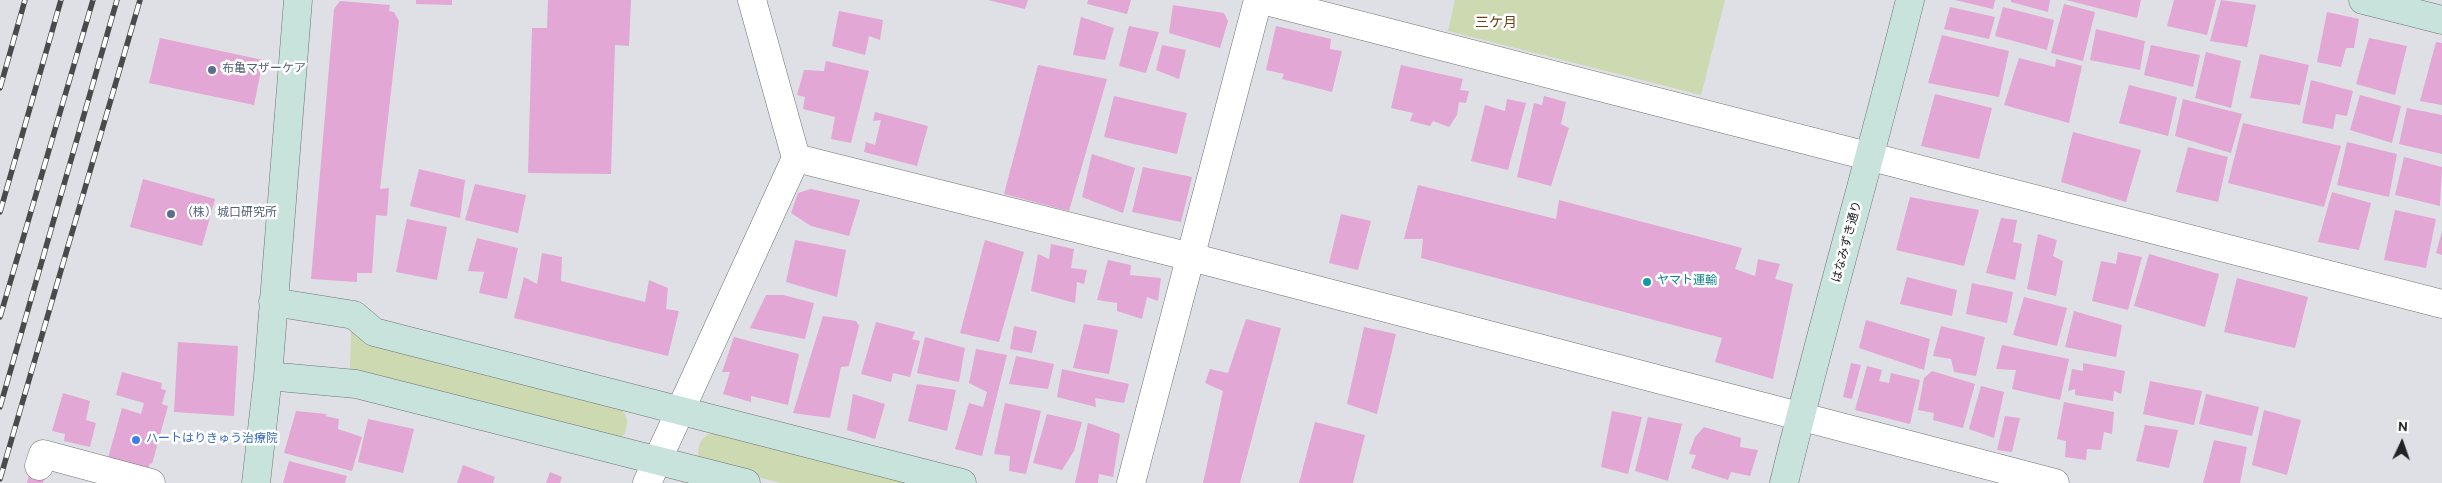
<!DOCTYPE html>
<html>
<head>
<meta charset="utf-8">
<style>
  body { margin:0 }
  #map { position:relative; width:2442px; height:483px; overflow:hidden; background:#dfe0e5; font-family:Overpass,sans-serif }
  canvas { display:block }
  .north { position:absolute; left:2377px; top:418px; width:50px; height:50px; -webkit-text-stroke:4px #fff; paint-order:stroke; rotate:3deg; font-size:14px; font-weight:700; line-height:20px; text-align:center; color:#222224 }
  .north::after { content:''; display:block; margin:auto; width:18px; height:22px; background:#222224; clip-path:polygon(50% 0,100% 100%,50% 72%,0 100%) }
</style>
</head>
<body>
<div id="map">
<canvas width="2442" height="483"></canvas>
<div class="north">N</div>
</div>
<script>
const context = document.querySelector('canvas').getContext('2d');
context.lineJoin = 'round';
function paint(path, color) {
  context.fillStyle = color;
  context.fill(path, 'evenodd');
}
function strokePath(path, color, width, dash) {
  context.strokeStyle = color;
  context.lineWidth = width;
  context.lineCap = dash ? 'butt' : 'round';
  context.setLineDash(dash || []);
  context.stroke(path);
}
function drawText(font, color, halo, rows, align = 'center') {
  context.font = font + ' Overpass,"Noto Sans JP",sans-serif';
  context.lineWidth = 5;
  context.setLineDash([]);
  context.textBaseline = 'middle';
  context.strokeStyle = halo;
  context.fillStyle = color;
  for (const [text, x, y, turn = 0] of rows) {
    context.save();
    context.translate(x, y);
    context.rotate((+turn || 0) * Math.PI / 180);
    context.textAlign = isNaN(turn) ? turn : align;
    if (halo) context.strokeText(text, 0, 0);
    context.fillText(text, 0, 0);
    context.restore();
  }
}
const green = new Path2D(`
  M1455,0H1725L1701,95L1448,31Z
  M351,331L618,407C629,416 629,422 624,435L616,439L370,377L350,369Z
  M714,431L915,483H781L705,464L698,455C699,441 702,437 714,431Z`);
const building = new Path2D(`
  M416,0H452V5L416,4Z
  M548,0H631L629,46L615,45L611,174L528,173L532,28H547Z
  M988,0H1028L1025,9Z
  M1088,0H1131L1127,14L1087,4Z
  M1955,0H1995L1993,9Z
  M2011,0H2050L2048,12L2011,2Z
  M2066,0H2141L2137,18Z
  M2174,0H2216L2207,35L2167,26Z
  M2221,0L2256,5L2247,47L2210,41Z
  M340,1L390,5L389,11L394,12L399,21L380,189L389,188L387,216L376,215L372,273H357V282L311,279L334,9Z
  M2064,4L2095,12L2083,61L2051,53Z
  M1173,5L1224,13L1228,21L1220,48L1169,33Z
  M1950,7L1995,17L1989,39L1944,29Z
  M2003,7L2054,20L2047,50L1995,36Z
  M839,11L883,20L880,40L869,36L865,55L832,46Z
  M2327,12L2359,19L2354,48H2346L2341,67L2317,62Z
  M1081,17L1114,28L1105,60L1073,55Z
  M1129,26L1159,32L1146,73L1119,66Z
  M1276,26L1331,39L1330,49L1342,51L1332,92L1282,79L1284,74L1266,70Z
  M2096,29L2145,41L2140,70L2090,60Z
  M1942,35L2009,51L1999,97L1928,83Z
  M160,38L263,60L254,105L149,83Z
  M2369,38L2407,46L2395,95L2356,84Z
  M2436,42L2442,43V105L2420,101Z
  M1162,45L1186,50L1179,79L1156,70Z
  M2151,45L2200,55L2193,87L2144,75Z
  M2206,52L2241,61L2231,108L2195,98Z
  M2260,54L2309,65L2300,105L2250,98Z
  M2019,58L2055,67L2056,59L2082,66L2069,123L2004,105Z
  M826,61L869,71L851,143L831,139L835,117L803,109L805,97L797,95L804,70L824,71Z
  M1038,65L1107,79L1069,211L1004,194Z
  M1401,65L1463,79L1460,90L1469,91L1466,103L1459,102L1457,115L1449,127L1433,121L1430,126L1410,121L1413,113L1391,108Z
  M2311,80L2353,91L2347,116L2336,114L2333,129L2302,123Z
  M2129,85L2177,97L2168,136L2119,123Z
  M1935,94L1992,108L1979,159L1921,146Z
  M2360,95L2401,106L2392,143L2350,130Z
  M1114,96L1187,113L1177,154L1104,137Z
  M1544,96L1566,102L1561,124L1569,128L1551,186L1517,177L1534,103L1542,105Z
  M1507,99L1526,103L1508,170L1471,161L1485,105L1505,111Z
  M2183,99L2242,114L2231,153L2175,136Z
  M2407,108L2442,115V154L2399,144Z
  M875,112L928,126L917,166L864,152L866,142L875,145L881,120L873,121Z
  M2243,123L2341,146L2324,207L2228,183Z
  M2073,132L2141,150L2126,202L2061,182Z
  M2347,142L2397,154L2389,197L2337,185Z
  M2188,147L2228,157L2218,202L2176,192Z
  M1092,154L1135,168L1123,213L1082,197Z
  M2404,157L2442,167L2440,206L2395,195Z
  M1143,167L1192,177L1181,222L1132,212Z
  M419,169L465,180L460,218L410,206Z
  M143,179L215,199L202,246L130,227Z
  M475,184L526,195L518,233L465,220Z
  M1418,185L1556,219L1559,200L1742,248L1735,269L1755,276L1758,259L1780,264L1775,279L1793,284L1773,379L1715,362L1722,338L1421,258L1423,239H1404Z
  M811,189L860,200L849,236L811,226L791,213L798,193Z
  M2332,192L2371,203L2359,250L2318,242Z
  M1910,197L1979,210L1964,266L1896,250Z
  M2395,210L2436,219L2426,268L2384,260Z
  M1341,214L1371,221L1358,270L1329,263Z
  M2001,218L2017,220L2013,242L2022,244L2015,280L1986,273Z
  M407,219L447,227L437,280L396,272Z
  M2442,231V255L2436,253Z
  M2038,234L2057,240L2053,256L2063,261L2056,296L2027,289Z
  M477,238L518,248L507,299L479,293L484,272L468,271Z
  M795,240L846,250L837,297L786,282Z
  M985,240L1024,252L999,342L960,333Z
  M1051,244L1074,249L1071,268L1087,270L1084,284L1077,282L1075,303L1031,291L1038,254L1049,259Z
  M2118,252L2142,257L2128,310L2092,301L2101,261L2116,264Z
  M542,253L562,257L561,281L645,302L649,280L668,288L666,309L679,311L668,356L514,318L524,277L537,284Z
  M2149,254L2219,274L2205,327L2134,306Z
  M1108,260L1131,265L1130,275L1161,278L1158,301L1147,297L1142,319L1117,311V303L1097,300Z
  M1907,277L1957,290L1952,316L1900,304Z
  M2237,278L2308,297L2295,348L2224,332Z
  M1972,283L2013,292L2007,323L1966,314Z
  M766,295H783L814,303L805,339L750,328Z
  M2024,297L2067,308L2057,346L2013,335Z
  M2074,311L2122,325L2116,357L2065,347Z
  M823,316L856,321L859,326L849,366L841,367L830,418L793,413Z
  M1246,319L1281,328L1240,483H1203L1223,391L1205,383L1210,369L1228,373Z
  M1866,320L1930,339L1924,370L1859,348Z
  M876,322L915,332L912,339L920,341L910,377L893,373L891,382L861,374Z
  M1084,324L1118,330L1109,374L1073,368Z
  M1014,326L1037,331L1032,353L1010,349Z
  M1941,326L1985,337L1976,376L1954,372L1951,359L1933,356Z
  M1364,327L1396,334L1377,414L1347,404Z
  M734,337L799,354L788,405L751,396V402L723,394L730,372H722Z
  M925,337L965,348L959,382L917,373Z
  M178,342L238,346L234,416L174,412Z
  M2002,345L2069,359L2060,400L2012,389L2016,370L1996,369Z
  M976,349L1007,355L982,456L955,449L969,403L983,407L987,392L969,383Z
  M1016,356L1054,364L1048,389L1009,384Z
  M1851,363L1861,365L1852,399L1843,397Z
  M2083,363L2125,371L2121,394L2114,391L2113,401L2075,395V389L2068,391L2072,369L2083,371Z
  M1867,366L1882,370L1879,381L1889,383L1891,373L1920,380L1910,424L1855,410Z
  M1062,369L1129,384L1124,403L1095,398L1096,407L1057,397Z
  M1932,371L1975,384L1963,428L1933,420L1934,413L1918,410L1924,378Z
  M122,372L162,383L161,389L166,390L162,404L168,406L152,464L150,463L148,469L108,458L122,408L141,414L144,403L116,395Z
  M2150,381L2202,391L2194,425L2143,414Z
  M917,384L956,390L947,431L908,421Z
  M1981,386L2004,392L1994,438L1969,429Z
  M63,393L90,401L86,420L96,423L90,447L64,441L65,434L52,431Z
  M853,394L885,404L875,439L847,430Z
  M2206,394L2259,407L2252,436L2199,424Z
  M2064,402L2114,412L2112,434L2104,432L2101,450L2087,449L2086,460L2065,457L2066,441L2057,439Z
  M1005,403L1041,411L1026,474L1009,471L1010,456L994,454Z
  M2264,410L2301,420L2287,475L2252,465Z
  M296,411L327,414L325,416L339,419L338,429L362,437L352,471L284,453Z
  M1612,411L1642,417L1628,474L1601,467Z
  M1047,414L1082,422L1074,451L1062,470L1033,463Z
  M2005,416L2020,418L2012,452L1997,450Z
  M1648,417L1682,424L1668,481L1635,471Z
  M368,419L414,429L403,473L358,462Z
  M1315,422L1365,435L1353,483H1299Z
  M1088,423L1120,434L1113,477L1099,474L1098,483H1075Z
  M2145,425L2178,430L2169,468L2136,461Z
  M1704,427L1741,438L1740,447L1758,450L1750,476L1731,472L1728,480L1691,468L1696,455L1689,454L1695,437Z
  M2214,440L2247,447L2240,483H2203Z
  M289,461L347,476L345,483H283Z
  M463,465L495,477L493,483H457Z
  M31,467L47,471L43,483H27Z
  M550,472L562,477L560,483H546Z`);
const street = new Path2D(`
  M1262,0L2442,304
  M796,158L1191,257L2055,483
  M39,466L43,454L151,483
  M647,483L796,158L752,0
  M1131,483L1258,0`);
const secondary = new Path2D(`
  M2363,0L2442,20
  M273,302L354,315L374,332L962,483
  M268,376L356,384L746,483
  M256,483L268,376L298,0
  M1784,483C1823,321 1870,161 1910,0`);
const rail = new Path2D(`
  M0,88L25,0
  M0,212L61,0
  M0,317L93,0
  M0,407L117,0
  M0,479L140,0`);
const markers = [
  [212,70,5,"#5c6f8a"],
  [171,214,5,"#5c6f8a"],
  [1647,282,5,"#0f9aa8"],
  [136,440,5,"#3f7fe0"]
];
const serviceNames = [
  ["布亀マザーケア",222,70],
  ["（株）城口研究所",181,214]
];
const streetNames = [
  ["はなみずき通り",1848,242,-75]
];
const cultureNames = [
  ["ヤマト運輸",1657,282]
];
const shopNames = [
  ["ハートはりきゅう治療院",146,440]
];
const neighbourhoodNames = [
  ["三ケ月",1496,24]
];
paint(green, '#ccd9b1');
paint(building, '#e2a7d4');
strokePath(street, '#717277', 29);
strokePath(secondary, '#717277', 29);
strokePath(street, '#fff', 28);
strokePath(secondary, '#c7e3dc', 28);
strokePath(rail, '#4a4a4d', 5.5);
strokePath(rail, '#fff', 4, [11]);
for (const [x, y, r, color] of markers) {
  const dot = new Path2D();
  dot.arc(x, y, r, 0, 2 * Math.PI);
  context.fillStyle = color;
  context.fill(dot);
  strokePath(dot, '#fff', 2);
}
drawText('12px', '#4e5e75', '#fff', serviceNames, 'left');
drawText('12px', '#222224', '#fff', streetNames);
drawText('12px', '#0d838f', '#fff', cultureNames, 'left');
drawText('12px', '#366cbe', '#fff', shopNames, 'left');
drawText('14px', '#6b4218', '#fff', neighbourhoodNames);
</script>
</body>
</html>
